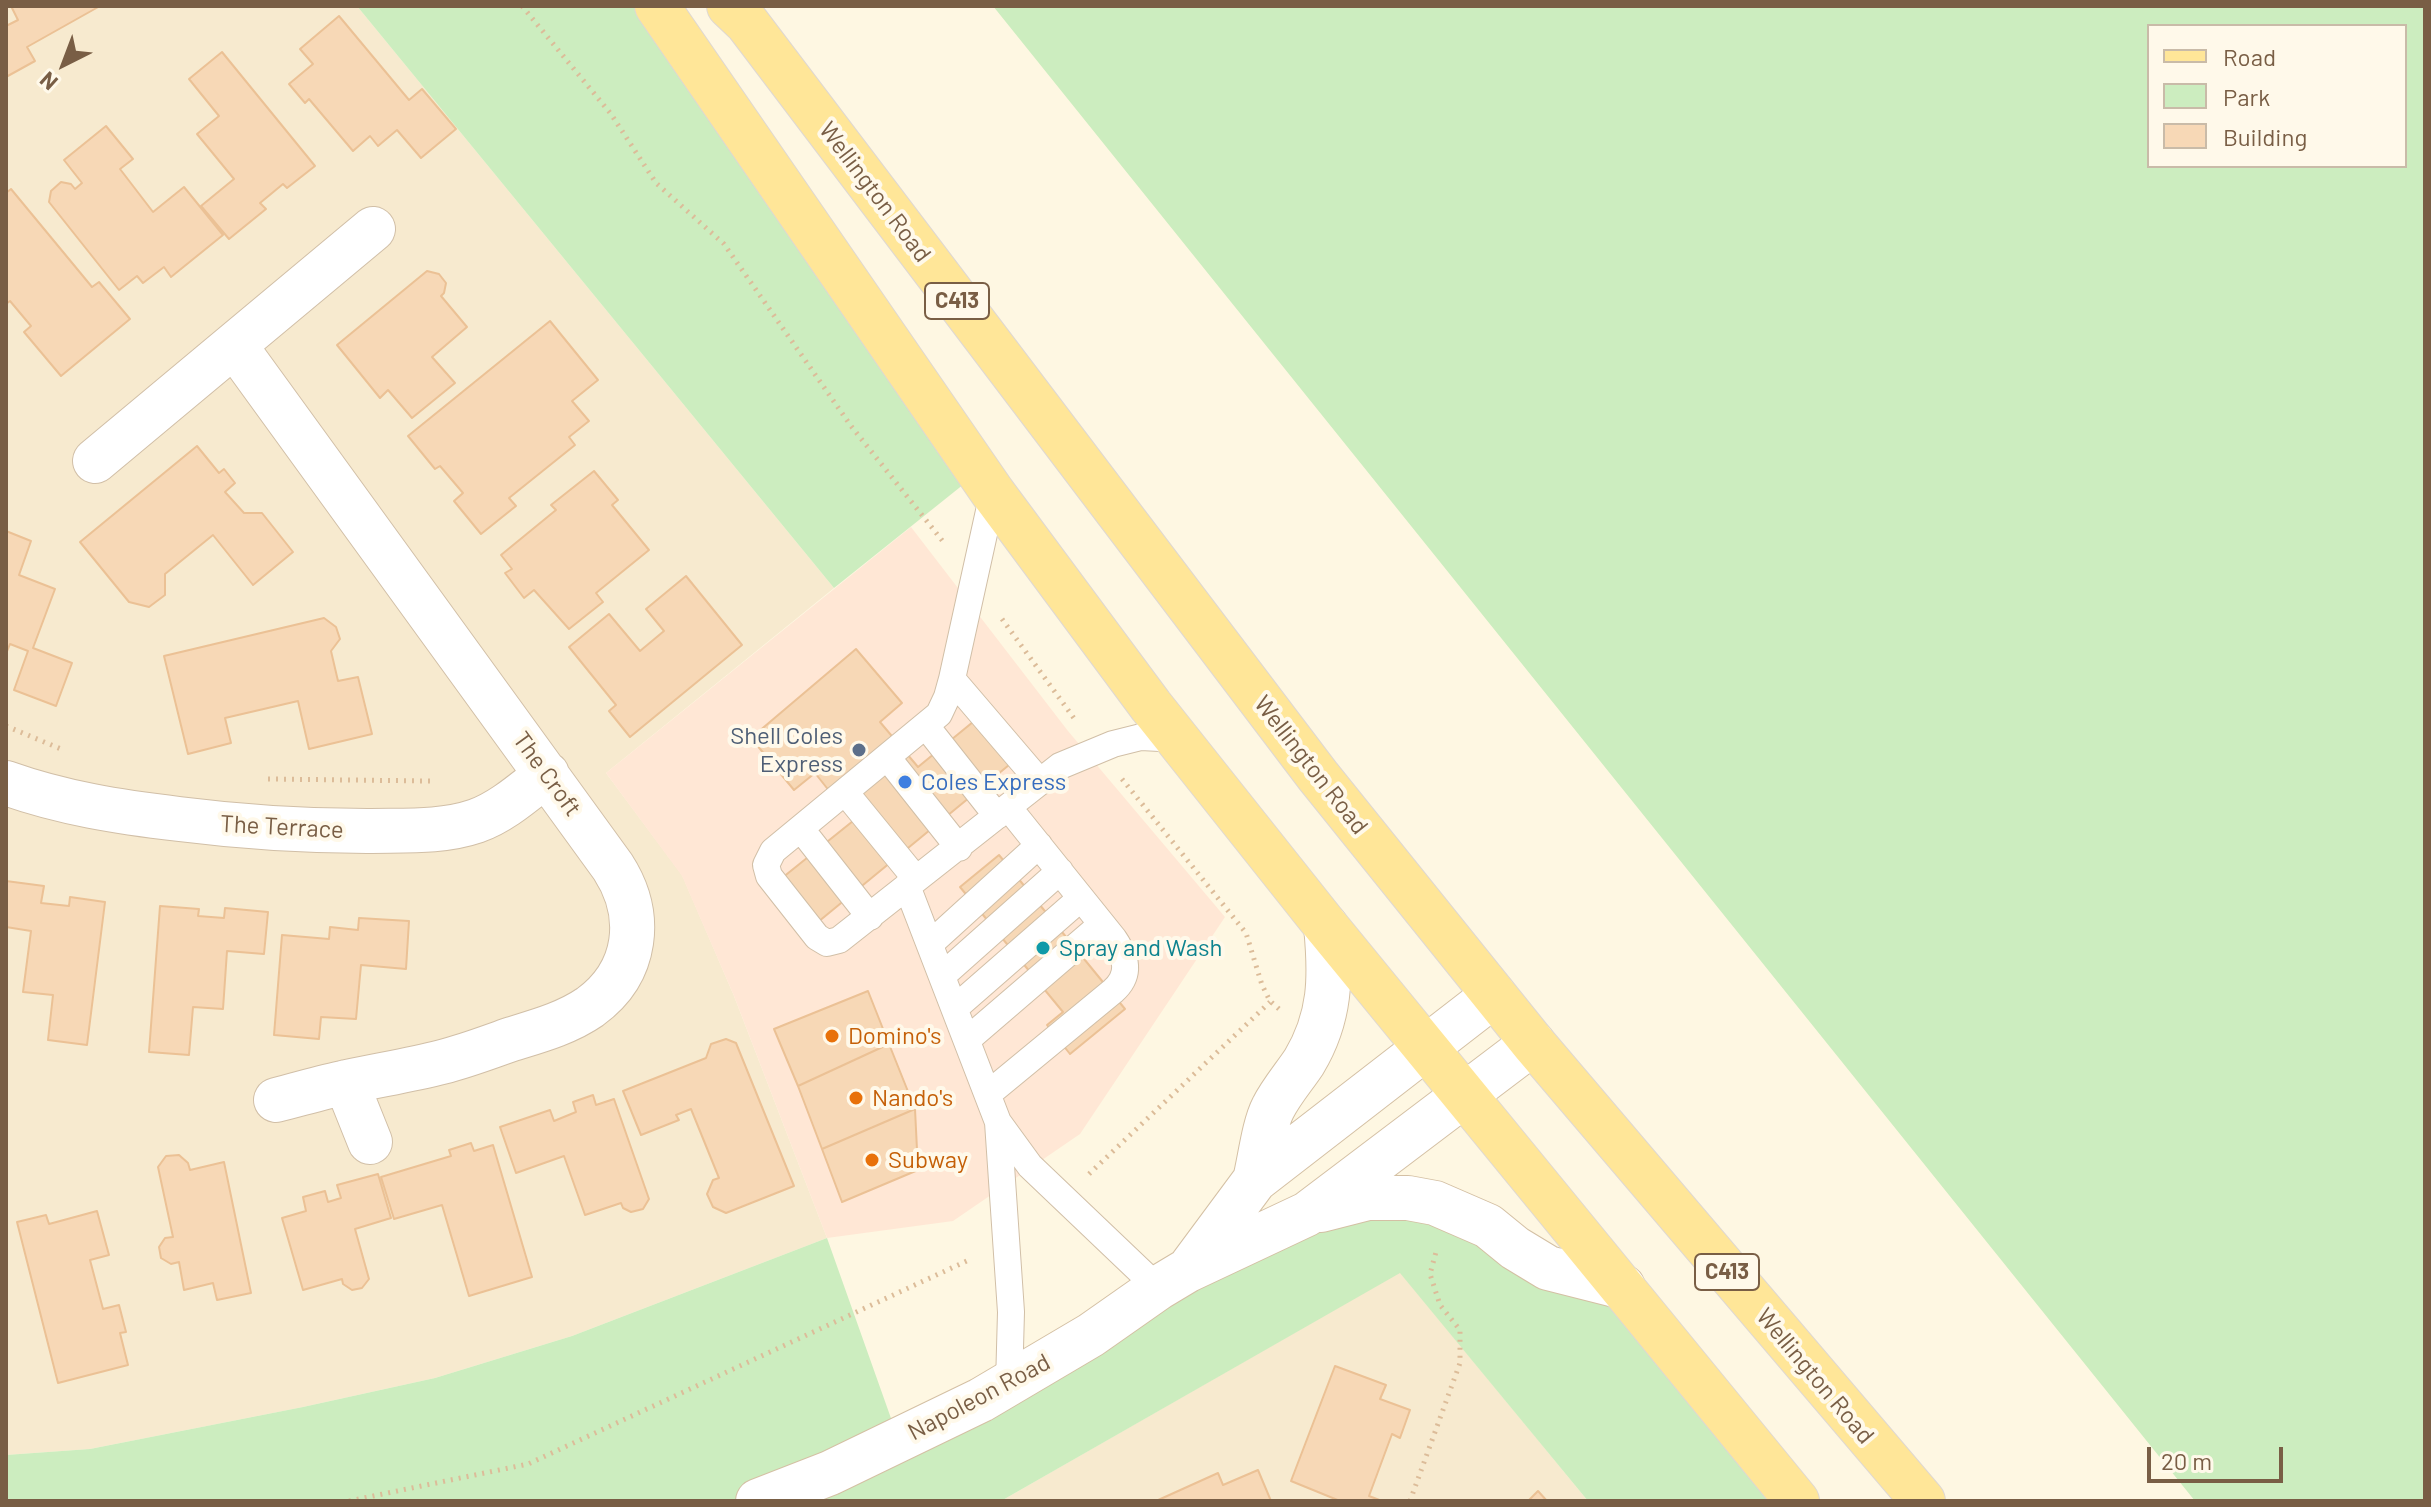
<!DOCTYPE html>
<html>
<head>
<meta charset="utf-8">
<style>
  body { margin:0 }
  #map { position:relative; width:2431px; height:1507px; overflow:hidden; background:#fef7e2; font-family:Barlow,sans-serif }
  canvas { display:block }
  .frame { position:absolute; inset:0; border:8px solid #795e45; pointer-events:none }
  .legend { position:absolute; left:2147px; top:24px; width:260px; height:144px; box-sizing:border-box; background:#fff9ea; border:2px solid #c9bba8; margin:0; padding:10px 14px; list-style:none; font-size:24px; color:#795e45 }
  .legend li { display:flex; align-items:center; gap:16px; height:40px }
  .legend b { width:40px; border:2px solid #c9bba8 }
  .north { position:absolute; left:24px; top:24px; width:80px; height:80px; -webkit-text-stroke:6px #fff9ea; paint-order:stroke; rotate:222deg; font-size:22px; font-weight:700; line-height:32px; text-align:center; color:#795e45 }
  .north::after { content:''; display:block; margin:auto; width:28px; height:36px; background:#795e45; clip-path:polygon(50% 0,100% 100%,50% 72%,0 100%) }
  .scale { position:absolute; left:2147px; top:1447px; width:136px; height:36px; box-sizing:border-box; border:4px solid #795e45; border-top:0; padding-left:10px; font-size:24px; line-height:28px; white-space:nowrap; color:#795e45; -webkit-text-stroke:6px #fff9ea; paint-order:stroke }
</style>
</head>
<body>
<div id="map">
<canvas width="2431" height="1507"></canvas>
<div class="frame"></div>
<ul class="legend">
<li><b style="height:10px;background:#ffe698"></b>Road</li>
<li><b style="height:22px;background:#ccedbf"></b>Park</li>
<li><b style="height:22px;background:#f7d8b6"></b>Building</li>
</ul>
<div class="north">N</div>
<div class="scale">20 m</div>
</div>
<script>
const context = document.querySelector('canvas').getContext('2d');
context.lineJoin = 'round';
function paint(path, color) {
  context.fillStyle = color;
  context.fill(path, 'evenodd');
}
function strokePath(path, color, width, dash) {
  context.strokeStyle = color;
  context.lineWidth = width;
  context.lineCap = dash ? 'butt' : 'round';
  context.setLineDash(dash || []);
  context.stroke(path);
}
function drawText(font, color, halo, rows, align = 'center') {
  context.font = font + ' Barlow,sans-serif';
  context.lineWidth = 8;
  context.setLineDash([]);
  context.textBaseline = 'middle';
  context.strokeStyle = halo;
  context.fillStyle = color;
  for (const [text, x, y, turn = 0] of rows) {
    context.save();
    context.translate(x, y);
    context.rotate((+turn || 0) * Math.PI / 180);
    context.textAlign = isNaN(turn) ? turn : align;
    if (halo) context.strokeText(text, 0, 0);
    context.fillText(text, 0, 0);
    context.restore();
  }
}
const residential = new Path2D(`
  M6,6H357L834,588L606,773L682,875L734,996L827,1238L572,1336L435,1378L303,1407L90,1449L6,1455Z
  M1400,1272L1588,1501H1001Z`);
const commercial = new Path2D(`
  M911,527L1068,731L1225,917L1080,1134L953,1221L827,1238L734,996L682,876L606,773Z`);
const green = new Path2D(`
  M357,6H657L979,472L834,588Z
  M993,6H2425V1501H2195ZM2149,26H2405V166H2149Z
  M1368,1198L1623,1287L1797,1501H1588L1400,1273L1001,1501H6V1455L90,1449L303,1407L435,1378L572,1336L827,1238L898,1438Z`);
const building = new Path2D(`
  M11,6H100L27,47L35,61L6,77V26L18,20Z
  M339,16L409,100L422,89L456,129L421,158L397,130L378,146L370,136L353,151L309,99L305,103L289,84L313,64L300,49Z
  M222,52L315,166L287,188L283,184L260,203L266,209L229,239L201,206L234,179L197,134L219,116L189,79Z
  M106,126L133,159L120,169L153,212L184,187L223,235L171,277L164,267L143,283L137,276L119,290L49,202L51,191L61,182L71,184L75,189L82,183L64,160Z
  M11,189L92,287L99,282L130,319L61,376L24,332L31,326L10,301L6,304V193Z
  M427,271L439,274L446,283L444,293L441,296L467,327L432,357L455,383L412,418L388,390L380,398L337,345Z
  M550,321L598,380L572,401L589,421L569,437L575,445L509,498L516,506L481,534L454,501L463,493L440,466L435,469L408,436Z
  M197,446L219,473L224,469L235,483L225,492L244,513H262L293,552L253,585L213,535L165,574V595L149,607L129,602L80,542Z
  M594,471L618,500L612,505L649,550L596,593L603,602L569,629L534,590L524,598L505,573L512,569L501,555L556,510L551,505Z
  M6,531L31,541L19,575L55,589L33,648L72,663L56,706L14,690L28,651L10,644L6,654Z
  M686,576L742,645L630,737L609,711L616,705L569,647L609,614L640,651L664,631L646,609Z
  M324,618L336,627L340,639L331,651L338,681L358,677L372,734L309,749L298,701L225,718L231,743L188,754L164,656Z
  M856,649L902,703L880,722L918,767L990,708L1026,751L818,922L782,878L853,821L815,773L794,790L751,738Z
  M999,855L1125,1009L1070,1054L1047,1025L1063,1012L960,887Z
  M6,881L44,886L41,903L69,906L70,897L105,902L87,1045L48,1040L53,995L23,992L31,931L6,927Z
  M160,906L199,909L198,916L224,918L225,908L268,912L264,954L227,951L223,1009L193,1007L189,1055L149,1052Z
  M359,918L409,921L406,969L361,965L356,1019L321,1017L319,1039L274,1035L282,935L329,939L330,927L358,930Z
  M868,991L889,1044L798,1086L774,1029Z
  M726,1039L736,1043L794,1186L726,1213L713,1207L707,1194L713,1180L719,1178L691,1109L676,1115L679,1120L641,1135L623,1091L706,1058L711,1044Z
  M889,1044L915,1109L822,1149L798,1086Z
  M593,1095L596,1105L614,1099L649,1199L643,1209L631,1212L623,1208L621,1203L585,1215L564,1156L516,1173L500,1127L550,1110L554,1121L576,1112L573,1102Z
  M915,1109L918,1170L842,1202L822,1149Z
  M471,1143L474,1151L493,1145L532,1277L469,1296L442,1205L394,1219L381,1177L451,1156L449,1150Z
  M179,1155L188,1163L190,1170L224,1162L251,1293L217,1300L213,1283L184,1290L179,1262L171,1264L161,1258L159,1247L165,1238L173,1237L158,1167L166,1156Z
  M378,1174L391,1218L355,1229L369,1279L362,1288L352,1290L343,1284L342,1279L303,1290L282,1218L306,1211L303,1197L325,1191L328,1202L341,1198L337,1185Z
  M97,1211L109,1255L90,1260L103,1309L119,1305L126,1332L120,1333L128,1365L58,1383L17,1222L46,1215L49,1224Z
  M1335,1366L1386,1385L1380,1399L1410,1410L1400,1438L1392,1434L1369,1496L1382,1501H1340L1291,1481Z
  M1258,1470L1271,1501H1156L1218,1473L1223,1485Z
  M1538,1491L1547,1501H1528Z`);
const path = new Path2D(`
  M522,6L611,114L656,183L724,244L851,426L945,544
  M1002,619L1076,721
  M6,726L61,749
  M268,779L430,781
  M1122,779L1246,933L1262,985L1270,1001L1279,1009
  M1089,1174L1270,1002
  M349,1501L528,1464L971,1259
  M1410,1501L1460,1363V1330L1440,1305L1430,1274L1436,1252`);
const service = new Path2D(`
  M993,493L952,679L947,697L939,714L773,851L766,865L769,876L817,937L827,943L839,940L1060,766L1113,744L1141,737L1179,739
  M952,679L1040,782
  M926,726L997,816
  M887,757L959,848
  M845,792L916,879
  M801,829L870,917
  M907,886L998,1122L1011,1312L1009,1384
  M930,944L1039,845
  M943,975L1060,871
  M955,1008L1081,898
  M967,1040L1102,924
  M988,1094L1113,991C1131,975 1127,958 1114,939L1008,807
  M998,1122L1030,1166L1158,1288`);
const minor = new Path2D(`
  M235,346L613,867C644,915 638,972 590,1007C567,1023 538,1031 512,1039C489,1047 466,1056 442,1062C411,1070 379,1075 347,1082C323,1087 300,1094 276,1100
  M95,461L373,229
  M6,783C62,803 119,812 179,819C242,827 304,831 367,831C403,830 441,833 476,821C502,812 525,791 547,774
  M346,1082L370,1142`);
const secondary = new Path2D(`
  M1255,1180C1260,1160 1264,1125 1273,1108C1281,1092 1294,1077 1304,1062C1331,1017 1331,977 1326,926
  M1321,1210L1368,1198H1408L1435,1203L1488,1226L1515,1248L1548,1268L1623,1287
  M1192,1265L1255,1180L1494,995
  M758,1501L830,1473L981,1400L1091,1335L1158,1288L1188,1270L1307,1214L1533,1043`);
const primary = new Path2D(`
  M657,6L993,493L1151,706L1326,926L1797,1501
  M729,6L747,23L1318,776L1533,1043L1923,1501`);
const markers = [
  [859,750,8,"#5c6f8a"],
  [905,782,8,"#3f7fe0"],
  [1043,948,8,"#0f9aa8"],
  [832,1036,8,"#e8710a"],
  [856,1098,8,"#e8710a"],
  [872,1160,8,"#e8710a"]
];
const shields = [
  [957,301,64],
  [1727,1272,64]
];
const shieldNames = [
  ["C413",957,301],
  ["C413",1727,1272]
];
const streetNames = [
  ["Wellington Road",875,192,53],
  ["Wellington Road",1311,765,52],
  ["The Croft",547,774,54],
  ["The Terrace",282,827,3],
  ["Wellington Road",1815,1376,50],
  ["Napoleon Road",979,1397,-28]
];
const serviceNames = [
  ["Shell Coles",843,736],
  ["Express",843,764]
];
const shopNames = [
  ["Coles Express",921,782]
];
const cultureNames = [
  ["Spray and Wash",1059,948]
];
const foodNames = [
  ["Domino's",848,1036],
  ["Nando's",872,1098],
  ["Subway",888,1160]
];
paint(residential, '#f7eacf');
paint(commercial, '#ffe7d5');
paint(green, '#ccedbf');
paint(building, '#f7d8b6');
strokePath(building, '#ebc195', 2);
strokePath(service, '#d1bfa7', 28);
strokePath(minor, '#d1bfa7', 46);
strokePath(secondary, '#d4c0a4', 46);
strokePath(primary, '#dfd8d2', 46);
strokePath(path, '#dcbc99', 5, [2, 6]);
strokePath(service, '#fff', 26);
strokePath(minor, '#fff', 44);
strokePath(secondary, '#fff', 44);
strokePath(primary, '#ffe698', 44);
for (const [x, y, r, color] of markers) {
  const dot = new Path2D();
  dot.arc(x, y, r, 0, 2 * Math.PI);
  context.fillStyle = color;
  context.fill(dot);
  strokePath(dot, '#fff9ea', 3);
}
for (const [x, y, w] of shields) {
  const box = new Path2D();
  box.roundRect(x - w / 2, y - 18, w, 36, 6);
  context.fillStyle = '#fff9ea';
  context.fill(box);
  strokePath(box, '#795e45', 2);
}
drawText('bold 22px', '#795e45', null, shieldNames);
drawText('24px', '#795e45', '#fff9ea', streetNames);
drawText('24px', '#4e5e75', '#fff9ea', serviceNames, 'right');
drawText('24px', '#366cbe', '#fff9ea', shopNames, 'left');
drawText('24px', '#0d838f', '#fff9ea', cultureNames, 'left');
drawText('24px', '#c56008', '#fff9ea', foodNames, 'left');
</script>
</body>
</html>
